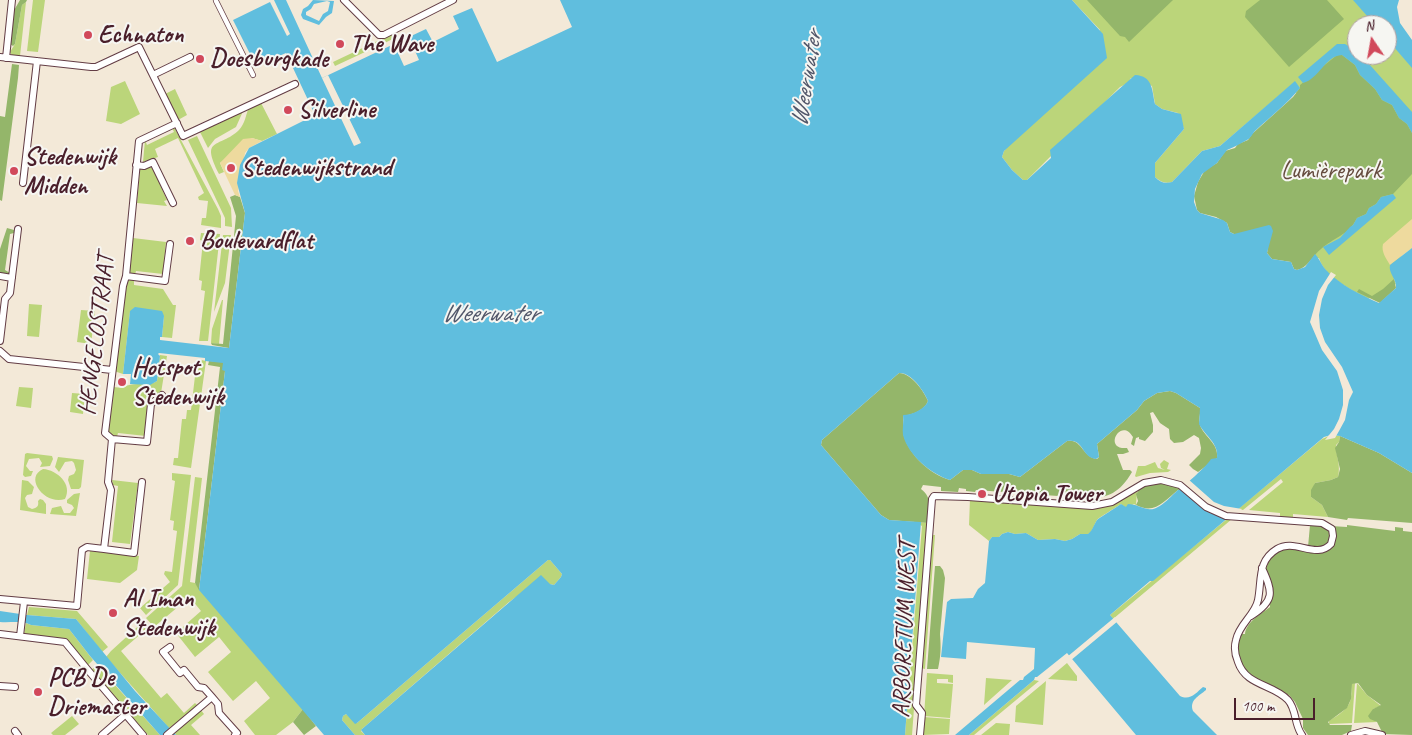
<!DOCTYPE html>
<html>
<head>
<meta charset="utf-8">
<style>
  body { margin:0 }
  #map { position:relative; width:1412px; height:735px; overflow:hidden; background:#f3e9d8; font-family:Caveat,sans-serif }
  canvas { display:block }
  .north { position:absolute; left:1347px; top:15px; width:50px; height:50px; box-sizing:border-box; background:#f6f6f2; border:1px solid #b1a0a2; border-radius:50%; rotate:348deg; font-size:14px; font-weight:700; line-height:20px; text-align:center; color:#4a1f2b }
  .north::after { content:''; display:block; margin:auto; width:18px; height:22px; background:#d1495b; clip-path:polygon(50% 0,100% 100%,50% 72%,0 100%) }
  .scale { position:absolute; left:1234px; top:698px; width:81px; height:22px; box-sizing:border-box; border:2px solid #4a1f2b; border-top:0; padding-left:6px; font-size:15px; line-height:18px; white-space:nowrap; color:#4a1f2b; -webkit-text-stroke:4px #f6f6f2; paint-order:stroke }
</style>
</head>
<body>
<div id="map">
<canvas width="1412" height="735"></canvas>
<div class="north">N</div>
<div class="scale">100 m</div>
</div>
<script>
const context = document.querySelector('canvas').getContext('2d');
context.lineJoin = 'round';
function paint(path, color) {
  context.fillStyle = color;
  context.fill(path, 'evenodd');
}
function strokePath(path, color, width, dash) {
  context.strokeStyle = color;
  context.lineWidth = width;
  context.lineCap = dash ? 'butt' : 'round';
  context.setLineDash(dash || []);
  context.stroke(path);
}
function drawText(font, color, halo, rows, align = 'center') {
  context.font = font + ' Caveat,sans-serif';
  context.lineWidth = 4;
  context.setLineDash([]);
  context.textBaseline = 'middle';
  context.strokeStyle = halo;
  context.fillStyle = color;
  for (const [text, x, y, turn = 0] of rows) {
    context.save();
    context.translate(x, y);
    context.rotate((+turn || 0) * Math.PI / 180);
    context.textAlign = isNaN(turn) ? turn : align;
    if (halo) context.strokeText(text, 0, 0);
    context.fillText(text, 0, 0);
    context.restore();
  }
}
const green = new Path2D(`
  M33,0H45L38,52L27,51Z
  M1072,0H1354L1376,25H1357V55H1387V38L1412,67V248L1402,254L1394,279L1396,284L1368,299C1352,290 1324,277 1319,258L1311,259L1295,82L1220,146L1202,151L1172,182C1164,184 1160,181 1155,177V163L1184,129L1178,113L1162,109L1155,104L1152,86L1131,78L1128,83L1120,87L1027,180H1023L1012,170L1002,157L1004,151L1100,30Z
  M26,2L20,56H12L10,52L15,44L22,5Z
  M392,34L393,39L335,66L333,62Z
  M125,81L140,114L121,124L106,121L111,87Z
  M175,89L187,115L178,120L165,94Z
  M260,101L277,134L262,141L252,138L220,163L224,172L219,174C200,136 219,149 239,130C245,124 246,114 249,107Z
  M244,109L236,127L215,139L208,148L199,130Z
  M174,127L218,209L221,216V228L201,225L202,218H206L208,201L199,200L198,197L204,193L178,138L155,149L158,157L143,162L145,140L147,145L174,132L172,128Z
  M197,136L231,208L232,227L225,226V218L188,140Z
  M149,166L153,169L167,200L164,201L167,206L137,203L140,170Z
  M201,233L220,234L208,341H199L205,291L201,290L202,281L199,280L203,241L200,240Z
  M223,235H231L225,283L214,312Z
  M133,238L166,242L163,274L136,271L135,275H132L129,271Z
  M127,279H134V285L163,289L173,305H176L172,338L162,337L164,316L130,312L123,374L114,371L125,286Z
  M222,300H223L219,344L211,343L212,329Z
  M29,304L42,305L39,337L27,336Z
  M81,310L95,311L91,344L77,342Z
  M160,355L167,356L161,393L152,400L146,436L118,433L117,437L112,435L108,431L113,387L123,388C134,380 146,388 157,381Z
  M197,359L206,361L191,468L173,465L174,458H178L182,419H186L187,410H191Z
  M19,387L33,388L31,408L16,406Z
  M72,393L85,394L83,414L70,412Z
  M1331,435L1340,436L1339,442L1336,445C1336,457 1341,465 1338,477L1331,480L1315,483L1311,497L1322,505L1328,517L1293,514V517H1280V513L1249,510L1283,482L1281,479L1243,510L1238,509L1322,439Z
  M27,453L52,456L53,459L50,466L40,467L42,463L39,458L29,459L26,466L30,471H33L31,476L25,477L23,475L25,454Z
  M58,457L84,460L81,487L79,489H71L68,480L69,476L74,474L76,470L74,463L72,461L65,462L59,472L55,467Z
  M1164,460L1169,463L1167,469L1171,470L1168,472L1150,473L1136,477L1135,476L1138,466H1145L1155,462L1158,468L1165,470L1161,468L1160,464Z
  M43,469C57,470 73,484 65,499C46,506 23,478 43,469Z
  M172,473L191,475L178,585L146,615L140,608L170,582L164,574L165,571L172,572L177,531L173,530L174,521L170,520L175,481L172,480Z
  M195,477L202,478L190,582L195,583L303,709L293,722L276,735H255L244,721L270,698L256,681L233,701L208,672L231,652L219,637L195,657L176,633L201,611L192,600L185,601L154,627L146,618L182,586Z
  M22,480L28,481L34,487L32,494L27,495L25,498L28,507L32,509C37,508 39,506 38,501L40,499L43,500L46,504V514L20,510Z
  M112,480L138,483L130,544L112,542L118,486L113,485Z
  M1142,487L1137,492L1136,505L1134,504L1126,508L1121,504C1117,507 1098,518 1097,520C1092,528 1092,538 1080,534L1072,539L1065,541L1055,539L1038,540L1026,533L1015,534L1008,532L1002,534L999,537H992L989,541L969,525L970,499L1092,508Z
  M80,493L76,516L50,514L52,508L61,506L64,513H70L74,508L72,505L67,503V500L74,494Z
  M1227,519H1232L1113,619L1110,615Z
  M915,522L928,523L912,735H905L922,526Z
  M931,535H935L925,669L921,668Z
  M90,551L139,556L137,570L120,583L87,579Z
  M548,560H550L562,574L561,577L554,585L550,584L516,597L509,602L362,729L361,731L365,735H355L342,720L343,716L346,714L357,723Z
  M29,607L77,611L108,647L102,652L76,619L27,615Z
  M145,620L150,626L121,651L161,698L167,693L184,713L195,703L199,707L169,728L106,657L111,651Z
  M26,623L31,625L69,629L93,660L87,666L65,640L56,638L24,634Z
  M1067,663L1077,676V681L1048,679Z
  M97,665L160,735H148L91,670Z
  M927,673L953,675V683L948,682V679H937V683L953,684L950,718L924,716Z
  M986,678L1012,680L984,705Z
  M1034,680L1039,681L974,735H969Z
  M1046,681L1043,725L1015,722L1016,706Z
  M1355,683L1352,723L1329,724V721C1338,715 1350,709 1351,697C1352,692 1351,688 1352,684Z
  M1357,683L1367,695L1381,706L1373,709L1375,721L1377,722L1354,723Z
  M200,709L204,714L191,725L200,735H176L175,733Z
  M72,716L79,724L65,735H53L51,733Z
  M924,717L950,719L949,734L922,735Z
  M996,723L1010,724L1009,735H981Z`);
const forest = new Path2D(`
  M20,0H27L26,2L22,5L15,44L13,46L10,44L13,12Z
  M1087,0H1173L1129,42L1125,37L1120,36Z
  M1260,0H1327L1344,19L1289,67L1245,17L1246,11Z
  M1337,55H1342L1355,65L1360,75L1375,89L1382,100L1392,105L1399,118L1407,124L1412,133V174L1393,194L1381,197L1376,204L1369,208L1366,214L1357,218C1349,235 1333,238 1321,249C1312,256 1308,268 1297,270L1294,269L1291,262L1272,259L1267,253L1268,248L1234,234L1230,232L1227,223L1216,217L1200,213L1197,210L1194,196L1198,182L1205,170L1217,163L1225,151L1235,148L1238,144L1248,140L1252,134L1293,97L1300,88V85Z
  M12,64L19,65L18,78L2,201L0,200V116L5,117Z
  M235,195L240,197L245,213L229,348L212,345L211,343L223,344L236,216L230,197Z
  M7,228L14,230V233L10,234L5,270L10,273L7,275L0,273V249Z
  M1394,279L1396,288L1380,303L1357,292L1359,289L1372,296L1383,289Z
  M209,361L223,362L225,371L199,590L195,583L220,367L208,365Z
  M899,373C911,373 924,391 928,401C925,410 912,415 903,416C904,422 902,430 904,436C910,456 930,474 950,480L963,470H972L981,474H1009L1020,477L1067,441C1082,438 1082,457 1097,459L1099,457L1097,444L1137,410L1144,401L1157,393L1170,391L1176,393L1200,408C1201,414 1198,419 1200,425C1204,437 1219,443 1217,458L1198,472L1193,469L1189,465L1200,454L1201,448L1199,438L1194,435L1183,442L1174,443L1170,439L1169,429L1160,423L1153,412L1150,413L1153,425V432L1145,441L1139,439V437L1136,438L1134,446L1131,444L1133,437C1121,416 1102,450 1127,448L1129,452L1123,454H1117L1123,470H1130L1132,472C1114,503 1095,499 1064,496V498L1059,497L1058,496L976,490L975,492L966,491V489L959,488L958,492L941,491V487L923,485L921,489C933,498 929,509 928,523L889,520L881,515L821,445L822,440Z
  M1340,436L1379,453L1412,473V523L1348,518L1347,520L1328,517L1322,505L1311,497V490L1315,483L1331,480L1338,477L1340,469L1335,448L1339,442Z
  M1162,482L1174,485L1181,489L1178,490C1164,501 1155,515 1136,505L1138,501L1136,494L1143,485Z
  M1310,525H1322L1330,530V541L1323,547H1308Z
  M1347,525L1395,531V527L1403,528V531L1412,532V735L1383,734L1377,722L1370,719L1368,716L1373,709L1381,705L1367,695L1358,683L1352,684L1351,699L1347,708L1328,722L1330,725H1352L1351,731L1342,735H1308L1303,728V719L1295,702L1289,695L1254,679L1241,665L1237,649L1240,634H1245C1246,622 1261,614 1270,607L1266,568L1272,555L1284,548L1328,550L1331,526L1347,527Z
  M935,566H940L943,570L945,578L940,634C941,648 941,655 938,669H927Z
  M303,709L316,726L304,735L293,722Z`);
const sand = new Path2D(`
  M252,138L262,141L249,148L245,153L238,191L240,197L235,195L220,163L243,139Z
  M1412,219V248L1390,265C1386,258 1381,252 1383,244Z`);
const water = new Path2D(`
  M274,0H286L322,78L394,44L404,66L419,60L409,37L426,29L433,42L459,29L453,16L472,8L497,62L572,27L560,0H1072L1103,34L1107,58L1004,151L1002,157L1012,170L1023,180H1027L1051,158L1050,150L1135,75C1153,76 1152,90 1155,104L1162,109L1181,114L1184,129L1155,163V177C1160,182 1164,184 1172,182L1202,151L1220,146L1295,81L1300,88C1287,104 1270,117 1255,131C1252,134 1251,138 1247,140C1240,144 1234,147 1227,150L1217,163L1202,174L1195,189L1194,202L1197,210L1200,213L1223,220L1227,223L1230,232L1234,234L1269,225L1271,226L1273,231L1267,253L1272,259L1291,262L1294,269L1297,270L1305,267L1315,254C1320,259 1321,265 1326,270C1340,285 1361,295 1379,303L1396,288C1397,279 1388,273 1390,265L1412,248V473L1379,453L1340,436L1331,435L1324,437L1153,581H1150L1110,615L1180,696C1190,701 1196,693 1203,687L1206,688V690C1199,696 1189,700 1193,711L1217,735H1136L1067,653L1037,677H1035L1034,680L969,735H955L1020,680H1023L1024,677L1034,669L1035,648L967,642L966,659L941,657L947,602L951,599L973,598L978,589L985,583L989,541L992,537H999L1002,534L1008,532L1015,534L1026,533L1038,540L1055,539L1065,541L1072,539L1080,534H1088C1093,530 1093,526 1097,520C1098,519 1118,506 1121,504L1126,507L1128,504C1136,504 1141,508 1148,509C1158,512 1171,496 1178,490L1181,489C1188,482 1207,466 1211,459L1217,458C1219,443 1205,436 1199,424L1200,408L1176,393L1170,391L1157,393L1144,401L1137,410L1097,444L1099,457L1096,459C1081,457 1084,438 1067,441L1020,477L1009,474H981L972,470H963L950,480C931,474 908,455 903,435C902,429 904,422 903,415C912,415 925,409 928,401C924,391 911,372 899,373L822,440L821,445L881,515L889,520L921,522L905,735H365L361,730L362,729L541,575L550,584L554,585L561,577L562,574L550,560H548L357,723L355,724L346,714L343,716L342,720L355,735H324L199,590L225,371L222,370L223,363L205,361V358L159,353L158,354L160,356L157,381L150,385L130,384L131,374H123L130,311L135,307L162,311L164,316L162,337H160V340L229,348L245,213L237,183L240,165L249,148L315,115L286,53L256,66L233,20L270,2L287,36L290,34Z
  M313,0L334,1L332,13L326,17L319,25L303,19L301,15L303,9L308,6ZM327,1L330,2L328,11L323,14L319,21L306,15V12L311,9L314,4Z
  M1353,0H1399L1397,7L1400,23L1412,40V68L1387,39V25H1375Z
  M1337,44H1345L1357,51V55H1361L1412,112V133L1407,124L1399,118L1392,105L1382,100L1375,89L1360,75L1355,65L1342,55C1325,56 1319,79 1303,83L1298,77Z
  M1393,194L1396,198L1329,255L1323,247L1340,238L1350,227L1353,225L1357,218L1366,214L1369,208L1376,204L1381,197Z
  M0,611L27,615L76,619L135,691L176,735H160L90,656L69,629L31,625C22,620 11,623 0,622Z`);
const pier = new Path2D(`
  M328,75L361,143L354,146L322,78Z
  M1331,272L1336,275L1328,285L1322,299L1319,315L1320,328L1325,342L1342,367L1353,392L1349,400L1345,420L1339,431L1335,438L1325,440L1334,429L1339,419L1343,405V390L1337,371L1322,350L1310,322L1319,291Z
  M1188,479L1214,502L1224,506L1242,509L1230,520L1210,513L1180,487Z
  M1115,617L1118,621L1070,661L1067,657Z`);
const pedestrian = new Path2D(`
  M216,1L253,75`);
const minor = new Path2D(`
  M344,0L379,35H384L453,0
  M0,57L91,67H96L139,47L183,136L295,84
  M6,58L12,0
  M153,75L190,57
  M136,165L144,166L153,162L173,203
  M23,183L37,61
  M0,276L12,278
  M126,276L165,281L170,244
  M0,341L5,299L10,293L18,229
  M0,351L9,359L112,370
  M112,439L147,442L151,404L162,395
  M104,549L134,553L142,482
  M0,599L77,606L82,550L87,547L104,549L111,490L108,482L112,439L105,433L123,286L126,276L139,141L177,123
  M1251,616C1275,601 1273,592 1262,568
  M0,634L65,642L87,669L143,735
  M20,636L24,602
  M170,647L163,652L180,673L184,670L198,687L204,688L212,697L218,704L219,713L237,733L235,735
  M0,686L15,687
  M15,731L18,735
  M102,735L125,715
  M167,735L212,697
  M920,735L922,713L916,705L932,499L934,496L968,497L1092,506L1112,502L1144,483L1161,480L1180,485L1206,507L1226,516L1322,523L1332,529L1333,536L1331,544C1316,560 1295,538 1277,549C1257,561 1262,580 1258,600C1255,615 1239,624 1236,640C1234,647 1235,655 1238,662C1246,686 1273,684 1288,700C1297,710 1294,725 1302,735
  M1351,735L1365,731L1382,735`);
const markers = [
  [88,35,5,"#d1495b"],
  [340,44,5,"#d1495b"],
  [200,59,5,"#d1495b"],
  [288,110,5,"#d1495b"],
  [231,168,5,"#d1495b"],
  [14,171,5,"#d1495b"],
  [190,241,5,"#d1495b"],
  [122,382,5,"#d1495b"],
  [982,494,5,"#d1495b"],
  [113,613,5,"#d1495b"],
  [38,692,5,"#d1495b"]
];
const poiNames = [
  ["Echnaton",98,35],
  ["The Wave",350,44],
  ["Doesburgkade",210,59],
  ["Silverline",298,110],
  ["Stedenwijk",24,157],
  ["Midden",24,186],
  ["Stedenwijkstrand",241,168],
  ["Boulevardflat",200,241],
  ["Hotspot",132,368],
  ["Stedenwijk",132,397],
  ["Utopia Tower",992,494],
  ["Al Iman",123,599],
  ["Stedenwijk",123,628],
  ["PCB De",48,678],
  ["Driemaster",48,707]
];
const parkNames = [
  ["Lumièrepark",1331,171]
];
const streetNames = [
  ["HENGELOSTRAAT",97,335,-83],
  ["ARBORETUM WEST",905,629,-88]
];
const waterNames = [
  ["Weerwater",807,79,-81],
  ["Weerwater",490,314]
];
paint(green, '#bbd57a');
paint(forest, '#94b66a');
paint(sand, '#eeda9e');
paint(water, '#60bede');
paint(pier, '#f3e9d8');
strokePath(pedestrian, '#633d45', 6);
strokePath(minor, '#633d45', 8);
strokePath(pedestrian, '#fff', 4.5);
strokePath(minor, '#fff', 6);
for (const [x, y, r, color] of markers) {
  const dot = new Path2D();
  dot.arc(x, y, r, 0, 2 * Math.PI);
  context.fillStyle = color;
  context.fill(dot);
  strokePath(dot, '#f6f6f2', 2);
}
drawText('bold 25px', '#4a1f2b', '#f6f6f2', poiNames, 'left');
drawText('25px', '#664c3f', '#f6f6f2', parkNames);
drawText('25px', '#4a1f2b', '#f6f6f2', streetNames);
drawText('italic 26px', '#52576a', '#f6f6f2', waterNames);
</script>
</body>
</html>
